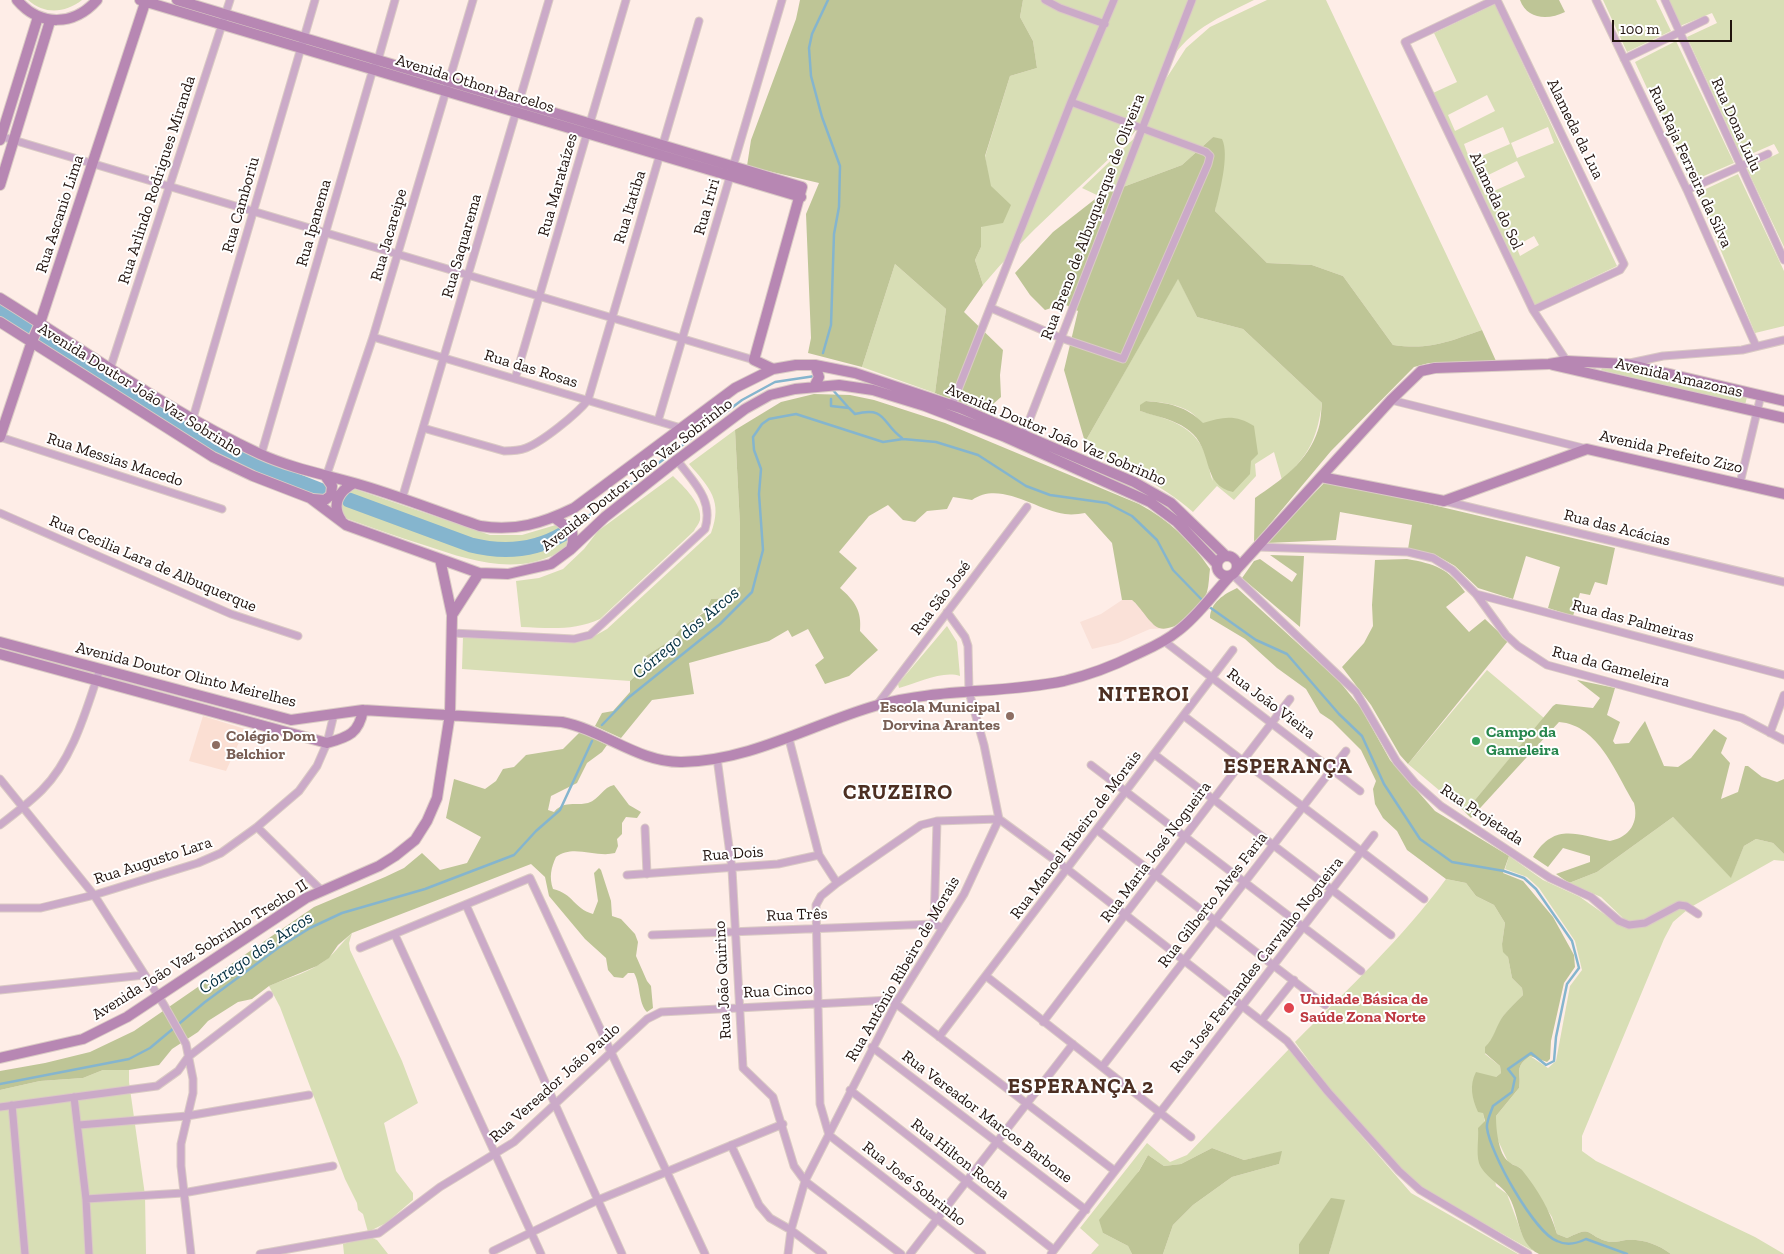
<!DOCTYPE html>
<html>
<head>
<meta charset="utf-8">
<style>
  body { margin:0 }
  #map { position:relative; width:1784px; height:1254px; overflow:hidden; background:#feede7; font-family:"Zilla Slab",serif }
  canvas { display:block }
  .scale { position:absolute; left:1612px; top:20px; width:120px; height:22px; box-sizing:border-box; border:2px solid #20120d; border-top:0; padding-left:6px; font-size:15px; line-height:18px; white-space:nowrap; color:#20120d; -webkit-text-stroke:4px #fff; paint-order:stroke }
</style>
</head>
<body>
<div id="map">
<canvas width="1784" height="1254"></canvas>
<div class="scale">100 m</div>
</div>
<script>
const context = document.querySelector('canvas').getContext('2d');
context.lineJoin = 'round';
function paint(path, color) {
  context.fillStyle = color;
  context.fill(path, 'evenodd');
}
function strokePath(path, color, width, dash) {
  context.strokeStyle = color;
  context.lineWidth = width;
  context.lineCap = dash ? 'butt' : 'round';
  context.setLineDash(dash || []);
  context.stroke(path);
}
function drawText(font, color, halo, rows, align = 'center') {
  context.font = font + ' "Zilla Slab",serif';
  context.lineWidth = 4;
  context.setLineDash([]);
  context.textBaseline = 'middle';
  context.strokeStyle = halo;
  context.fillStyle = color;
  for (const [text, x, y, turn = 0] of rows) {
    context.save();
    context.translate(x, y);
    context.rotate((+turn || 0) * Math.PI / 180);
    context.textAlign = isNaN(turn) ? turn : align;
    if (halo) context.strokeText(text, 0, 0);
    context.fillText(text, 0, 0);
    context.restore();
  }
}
const industrial = new Path2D(`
  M1122,600H1132L1141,608L1152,623L1160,628H1172L1150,629L1118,643L1092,649L1080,622L1101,614Z`);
const built = new Path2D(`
  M203,716L245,729L226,771L189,761Z`);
const green = new Path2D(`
  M28,0H82C65,13 45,15 28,0Z
  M1023,0H1254C1210,22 1181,33 1159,81C1147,107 1147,121 1125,143C1078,190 1026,233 983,285L975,260L981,247L980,233L990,186L985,157L1010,76L1037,68L1033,41L1020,17Z
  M1267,0H1326L1482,330C1447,342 1431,350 1393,345L1343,276L1312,265L1267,263L1215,211L1224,158L1213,137L1182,165L1099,196L1082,188L1146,127L1164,82L1186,48L1210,27Z
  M1603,0H1656L1671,31L1627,52Z
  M1668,0H1784V247L1747,169L1779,153L1774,144L1742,158L1687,37L1717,23L1712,13L1680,26Z
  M1495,4L1617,266L1533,306L1433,93L1457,82L1434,33ZM1487,95L1495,111L1455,131L1448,115ZM1503,127L1510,144L1470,161L1464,144ZM1548,127L1554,143L1517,158L1511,143ZM1517,161L1525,177L1485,195L1478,180ZM1534,236L1539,245L1520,256L1516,246Z
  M1676,41L1734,163L1690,182L1635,62Z
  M1738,174L1784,271V326L1755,333L1697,193Z
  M895,264L946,309L935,393L862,367Z
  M1178,278L1197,317L1243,329L1322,403C1317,439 1309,455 1282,480L1274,452L1255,464L1256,476L1234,500L1217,486L1193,512C1160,483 1123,467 1082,450L1085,442ZM1146,401C1211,406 1203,426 1213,481C1209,473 1209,463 1206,455C1194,425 1168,419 1140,411Z
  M1603,367L1638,371L1747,397L1745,405L1601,370Z
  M735,430L740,525V586L727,598L711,599L705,611L682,627L671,640L644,657L637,674L630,681L462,669L463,637L573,643L591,638L607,629L711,533C723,501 710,488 689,464Z
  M673,476C683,486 703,504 700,520C699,524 695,528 694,531L600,619C574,631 549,628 521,627L516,581L539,578L563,569L584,549L598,531Z
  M352,488L490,535H522L559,524L569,537L566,548C520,578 472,561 424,545C398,537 371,527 345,518L338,501Z
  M947,626L957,642L960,676C943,670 917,683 899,688L898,684Z
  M1487,670L1544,718L1465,812L1408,764Z
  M1673,817L1731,877L1744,846L1756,839L1773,843L1784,854V861L1774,860L1691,907L1684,904L1635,924L1625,920L1601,897L1569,883L1597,872Z
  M1509,856L1543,880L1580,897L1621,926L1630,928L1680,907L1687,910L1673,922L1664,939L1582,1136V1151L1596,1161L1755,1237L1784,1254H1671C1657,1244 1643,1239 1626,1240C1621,1241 1612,1243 1606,1241C1585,1234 1593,1225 1567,1238L1557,1234L1552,1217L1520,1168L1508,1162L1496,1136V1116L1519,1088C1522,1072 1513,1068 1530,1056L1548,1068L1556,1061L1570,986L1582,970L1575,941L1539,888L1527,877L1505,869Z
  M1446,879L1466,883L1476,896L1494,905L1505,923L1502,944L1508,957L1512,978L1522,988L1523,995L1503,1016L1485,1054L1500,1066L1501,1073L1496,1077L1483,1112L1496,1186L1507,1194L1522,1234L1533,1251L1421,1188L1410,1179L1329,1088L1295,1042C1348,989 1402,939 1446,879Z
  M352,933L349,943L350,950L402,1061L418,1103L384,1123L396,1171L413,1193V1200L386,1223L368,1232L363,1214L358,1210L357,1203L345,1179L280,1007L269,986C289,977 310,973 327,959C335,953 343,941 352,933Z
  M1290,1048L1326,1095L1411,1193L1518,1254H1329L1344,1200L1299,1244V1254H1163L1173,1225L1193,1205L1232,1177L1279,1164L1281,1152L1244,1160L1212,1148L1181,1164L1164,1166L1148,1155L1103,1233L1128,1246L1132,1254H1091L1099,1245L1080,1228L1147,1143L1170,1162L1187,1155Z
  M103,1070H129V1082L145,1195L146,1254H0V1090L40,1081L83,1078Z
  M370,1237L377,1240L388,1254H344L343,1244Z`);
const forest = new Path2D(`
  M800,0H1023L1020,17L1033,41L1037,68L1010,76L985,156L991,186L1011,205L1003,223L981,227V247L975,260L983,285L964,312L1003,350L1000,375L1001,397L984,412L935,393L946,309L895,264L862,367L808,353L811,338L806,214L819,183L747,166L751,140L796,19Z
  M1520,0H1559L1565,12C1549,20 1527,20 1520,0Z
  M1213,137L1222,139C1230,155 1219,194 1215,211L1267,263L1312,265L1343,276L1393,345C1431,350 1447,342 1482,330L1496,361L1429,363L1414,367L1331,451L1254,543L1255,498C1281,480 1308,462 1318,430C1321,422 1321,411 1322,403L1243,329L1197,317L1178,279L1085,442L1064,370L1078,311L1064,304L1045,310L1030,295L1015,273L1053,232L1099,196L1182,165Z
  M814,394L850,395L874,400L945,423L1139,504C1169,520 1191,541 1210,569C1209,576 1209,585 1207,592C1201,607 1177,633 1159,628C1150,625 1141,607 1132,600H1122L1112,543L1085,513C1079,514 1072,515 1065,514C1036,510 1000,480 972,500L953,497L947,509L927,511L915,522L903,520L888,505L869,516L839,552L857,568L840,588C855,601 862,611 860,631L878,650L849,676L825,684L815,665L824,658L808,629L792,637L788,630L769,641L689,663L694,694L652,700L621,738L595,726L602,713L613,711L630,692V681L637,674L644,657L671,640L682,627L705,612L711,599L727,598L740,586V525L735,430L781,402Z
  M1146,401C1169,403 1186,406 1203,423C1222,417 1236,414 1254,426L1258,454L1251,461L1250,474L1233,492C1202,485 1213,454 1193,434C1179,420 1158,417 1140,411V405Z
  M1327,480L1615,548L1607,585L1595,582L1590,595L1580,593L1573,616L1548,608L1560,567L1526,556L1513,599L1478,588L1455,566L1434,554L1408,549L1412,525L1340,512L1336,540L1266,543Z
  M1270,555L1304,556L1300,627L1242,578L1254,561L1260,559L1292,582L1297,574Z
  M1407,559C1435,564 1448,568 1465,592L1446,607L1469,632L1485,619L1508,641L1408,764L1400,755L1371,705L1342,667L1364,643L1373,626L1372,605L1375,560Z
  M1237,588L1339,681L1361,708L1390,760L1435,811L1509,856L1503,873L1523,881L1553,917L1574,955L1575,967L1564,983L1551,1041L1550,1059L1547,1062L1530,1056C1513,1068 1522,1072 1519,1088L1496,1116C1496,1128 1498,1154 1509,1162C1514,1166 1519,1166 1522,1170C1538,1190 1550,1210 1557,1234L1567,1238C1593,1225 1585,1234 1606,1241C1612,1243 1621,1241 1626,1240C1643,1239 1657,1244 1671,1254H1539C1516,1243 1520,1211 1507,1194C1501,1185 1483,1175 1479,1163C1476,1153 1479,1138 1478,1128L1485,1121L1483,1113L1478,1112C1472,1099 1469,1085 1476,1072L1496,1077L1501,1073L1500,1066L1485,1053V1047C1494,1039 1496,1026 1503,1016C1509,1009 1516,1002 1523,995L1522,988L1512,978L1508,957L1503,952L1502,944L1505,923L1494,905L1476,896L1466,883L1446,879L1407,850L1397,831L1383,818L1375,804L1373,789L1376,781L1361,750L1332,721L1320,713L1306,689L1277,668L1245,639L1210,618C1210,603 1224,594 1237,588Z
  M1577,680L1615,688L1607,715L1620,722L1613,741L1615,744L1629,743L1645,721L1664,766L1678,767L1691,758L1714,729L1727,738L1721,753L1730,763L1721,799L1738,792L1745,766H1748L1762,777L1777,782L1784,779V854L1773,843L1756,839L1744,846L1731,878L1673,817L1597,872L1569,883L1556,874L1590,862V856L1563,848L1548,867L1533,857C1555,822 1576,835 1610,841C1630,837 1639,822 1634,803C1616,774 1599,725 1559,722L1471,818L1465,812L1553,706L1556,704L1593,708L1600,698Z
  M580,732L607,745L602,752L587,763L577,783L551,796L548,810L554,812C564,800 575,806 588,803C600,799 603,787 614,785L629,805L641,812L637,818L626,817L622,823V834L617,839L618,846L615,853C596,858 573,844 556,857C551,868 549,877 553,889C574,894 573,908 593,914L598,901L594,873L599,868L601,870L611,901L612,916L621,919L635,934L638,942L636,956L647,981L651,986L653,1008L647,1012C638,1003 641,985 634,973H628L623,978L614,977L608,970L606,958L585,939L549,896L545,877L531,864L352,933L338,945L329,958L317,966L269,986L252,999L238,1002L208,1021L198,1032L172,1049L159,1065L129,1070H103L83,1078L40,1081L0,1090V1071L45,1063L90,1052L134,1031L314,907L385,877L404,868L422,853L440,870L467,863L481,837L446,818L454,779L485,789L496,781L503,769L514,767L526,755L563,749Z
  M1212,1148L1244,1160L1282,1151L1279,1164L1232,1177L1193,1205L1173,1225L1163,1254H1132L1128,1246L1103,1233L1099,1220L1139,1171L1148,1155L1164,1166L1181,1164Z
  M1331,1198L1345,1200L1329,1254H1299V1244Z`);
const stream = new Path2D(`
  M823,353L831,325L834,234L839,207L840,166L822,117L811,76L809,48L812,34L828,0
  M832,389L848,407
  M831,399V406L849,408L855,414C887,406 881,423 902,438
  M578,524L742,400L775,382L815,376
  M1208,606L1256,640L1287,654L1339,714L1362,736L1384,784L1420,839L1452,862L1504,871L1524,878L1536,889L1572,941L1579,968L1567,984L1556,1037L1554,1061L1546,1065L1531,1053L1508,1069L1515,1078L1512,1092L1493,1106C1491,1112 1486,1122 1487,1128C1490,1153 1534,1232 1557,1241C1567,1246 1576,1244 1586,1239L1627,1254
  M602,725L628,698L720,624L752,592L763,550L759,494L761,469L754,450L753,437L762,424L769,419L796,414L883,442L903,439L936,442L978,455L1026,486L1050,495L1107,503L1132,516L1157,540L1173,570L1204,602
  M0,1084L129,1059L150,1048L205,1002L278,948L310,928L342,913L425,889L514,855L536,831L560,810L592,741`);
const river = new Path2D(`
  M0,309L28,327
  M46,339L223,449L261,467L322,491
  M349,500L471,545C503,553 534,551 563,534`);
const street = new Path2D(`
  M1045,0L1060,8L1105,24
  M1494,0L1405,42L1533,310L1568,363
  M1497,0L1624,264L1620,270L1533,310
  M1596,0L1687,190L1756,346
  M1665,0L1784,260
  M1624,59L1705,20
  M0,136L754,360
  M1687,190L1768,154
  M991,308L1061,338L1123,359L1208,164L1210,156L1206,152L1071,102
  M373,337L681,428
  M1630,363L1663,356L1742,350L1784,340
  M110,369L230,0
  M515,379L626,0
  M1391,400L1587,449
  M952,405L1071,102L1114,0
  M193,418L315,0
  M658,421L782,0
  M423,428L504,451C512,451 518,451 526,448C542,442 577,414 588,400L699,21
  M0,437L222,509
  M1022,439L1192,0
  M261,455L373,69L378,60L395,0
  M326,477L373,337L473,0
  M1740,483L1761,395
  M402,499L549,0
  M1444,501L1784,582
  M0,513L231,614L298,636
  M1257,547L1408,552L1433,558L1452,570L1476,594L1506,635L1518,646L1547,665L1742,718L1784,740
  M1233,575L1356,692L1397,762L1415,783L1441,806L1550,878L1591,897L1619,921L1629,925L1645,923L1679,905L1686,906L1698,914
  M1476,594L1784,675
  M452,633L574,639L590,635L705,529C714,499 693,482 677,460
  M1164,641L1360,791
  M877,705L1027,507
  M1184,716L1424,899
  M1770,733L1784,695
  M789,739L819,855L837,883
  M1154,754L1391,935
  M717,758L732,869L743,1068L773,1097L794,1166L805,1181L901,1254
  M1091,765L1361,971
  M0,779L94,895L164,1005L186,1044L193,1079V1093L181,1144V1166L191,1254
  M0,825C14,814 29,803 42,790C73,759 86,710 100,669
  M257,827L322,891
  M645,828L647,874
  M1097,830L1325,1005
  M627,875L778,864L819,855
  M466,905L622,1254
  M0,908H40L94,895L198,863L221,853L257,827L299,791L317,766L327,743L334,714
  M934,924L937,821
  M395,935L541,1254
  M652,935L934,924L943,928
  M360,948L530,878L705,1254
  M986,976L1191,1137
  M0,990L145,975
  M1262,1020L1294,980
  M1043,1022L1290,699
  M939,1037L1233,650
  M872,1047L1086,1210
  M1102,1067L1346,751
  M850,1090L1054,1250
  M74,1097L86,1199L89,1254
  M12,1105L25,1254
  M0,1107L157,1086L178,1071L188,1057L269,995
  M79,1125L187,1116L309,1095
  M731,1145L759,1205L770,1218L791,1230L823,1254
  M86,1199L183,1193L333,1166
  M493,1251L598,1200L783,1124
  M260,1254L379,1233L440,1187L514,1142L647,1019L661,1012L891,1000L1115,1171
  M788,1254L791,1230L805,1181L896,1003L964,894L999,819L984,745L969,692L968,646L965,637L947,612
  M910,1254L1073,1044
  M982,1254L829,1135L820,1104L816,905L821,896L837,883L921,825L937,821L999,819L1067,869L1287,1041L1328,1092L1399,1171L1420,1190L1528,1254
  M1051,1254L1374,835`);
const secondary = new Path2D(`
  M17,0C40,27 74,26 97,0
  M140,0L801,197
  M177,0L802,187L754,360L773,369
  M0,140L38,17
  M0,185L50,21
  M0,298C86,351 169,412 260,454C291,468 322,474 354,483C397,495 438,512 480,526C515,532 543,523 574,508L735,388L773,369L796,365H815L855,373L960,408L1134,482L1171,503L1226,556
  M0,322L213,457L253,476L310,498L346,525L479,573L508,574L551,564L570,550L605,517L677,460L745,409L770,395L795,389L839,385L873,390L925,406L1003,436L1150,502L1177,522L1217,564
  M1553,365L1784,418
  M814,387L819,377L815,365
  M0,437L32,341L40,323L146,0
  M1321,477L1444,501L1587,449L1784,494
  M313,499L325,500L331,495L332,486L326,477
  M555,518L572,531L573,542L571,549
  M341,520C331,504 339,491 354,483
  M1217 566a10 10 0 1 1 20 0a10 10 0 1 1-20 0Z
  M1237,569L1391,400L1421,371L1435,368L1549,364L1567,361L1627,364L1784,401
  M452,615L479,573
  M0,642L291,720L363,710L562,722C603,730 639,763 682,762C751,761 814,723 878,705C939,688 1002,694 1064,681C1089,675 1113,666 1135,655C1150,648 1165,642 1178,631C1198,616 1213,594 1230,576
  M0,654L327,743C349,737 359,733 363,710
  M0,1058L83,1039L127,1017L306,898L379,866L395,856L415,840L427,821L437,798L450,714L452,615L440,559`);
const markers = [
  [1010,716,5,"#8d6e63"],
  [1476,741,5,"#2e9e5b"],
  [216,745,5,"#8d6e63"],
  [1289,1008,6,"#e0444e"]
];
const streetNames = [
  ["Avenida Othon Barcelos",475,84,17],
  ["Rua Dona Lulu",1736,125,66],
  ["Alameda da Lua",1575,129,64],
  ["Rua Raja Ferreira da Silva",1690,167,65],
  ["Rua Arlindo Rodrigues Miranda",157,180,-72],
  ["Rua Marataízes",558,185,-74],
  ["Alameda do Sol",1496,201,65],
  ["Rua Camboriu",241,205,-74],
  ["Rua Itatiba",630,207,-73],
  ["Rua Iriri",707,207,-74],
  ["Rua Ascanio Lima",60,214,-72],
  ["Rua Breno de Albuquerque de Oliveira",1093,217,-69],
  ["Rua Ipanema",314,223,-74],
  ["Rua Jacareipe",389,235,-74],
  ["Rua Saquarema",462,246,-74],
  ["Rua das Rosas",531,369,17],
  ["Avenida Amazonas",1679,378,13],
  ["Avenida Doutor João Vaz Sobrinho",140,390,32],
  ["Avenida Doutor João Vaz Sobrinho",1056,435,23],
  ["Avenida Prefeito Zizo",1671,452,13],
  ["Rua Messias Macedo",115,460,18],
  ["Avenida Doutor João Vaz Sobrinho",637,475,-38],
  ["Rua das Acácias",1617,528,14],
  ["Rua Cecilia Lara de Albuquerque",153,564,23],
  ["Rua São José",941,598,-53],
  ["Rua das Palmeiras",1633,621,15],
  ["Rua da Gameleira",1611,667,15],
  ["Avenida Doutor Olinto Meirelhes",186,675,14],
  ["Rua João Vieira",1271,704,37],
  ["Rua Projetada",1482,815,34],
  ["Rua Manoel Ribeiro de Morais",1076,835,-53],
  ["Rua Maria José Nogueira",1156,852,-53],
  ["Rua Dois",733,854,-4],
  ["Rua Augusto Lara",153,861,-18],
  ["Rua Gilberto Alves Faria",1213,900,-52],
  ["Rua Três",797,915,-2],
  ["Avenida João Vaz Sobrinho Trecho II",200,950,-32],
  ["Rua José Fernandes Carvalho Nogueira",1257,965,-52],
  ["Rua Antônio Ribeiro de Morais",903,969,-60],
  ["Rua João Quirino",723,980,-93],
  ["Rua Cinco",778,991,-3],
  ["Rua Vereador João Paulo",555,1083,-42],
  ["Rua Vereador Marcos Barbone",987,1117,37],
  ["Rua Hilton Rocha",960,1159,38],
  ["Rua José Sobrinho",914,1184,38]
];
const educationNames = [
  ["Escola Municipal",1000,707],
  ["Dorvina Arantes",1000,725],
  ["Colégio Dom",226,736,"left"],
  ["Belchior",226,754,"left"]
];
const leisureNames = [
  ["Campo da",1486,732],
  ["Gameleira",1486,750]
];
const healthNames = [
  ["Unidade Básica de",1300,999],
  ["Saúde Zona Norte",1300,1017]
];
const waterNames = [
  ["Córrego dos Arcos",686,633,-40],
  ["Córrego dos Arcos",256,953,-34]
];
const districtNames = [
  ["NITEROI",1144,695],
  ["ESPERANÇA",1288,767],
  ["CRUZEIRO",898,793],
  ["ESPERANÇA 2",1081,1087]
];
paint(industrial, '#fae1d8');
paint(built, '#fbdfd3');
paint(green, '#d8deb5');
paint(forest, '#bec596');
strokePath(stream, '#85b5ce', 2.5);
strokePath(river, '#85b5ce', 15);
strokePath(street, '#dacac4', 9);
strokePath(secondary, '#dacac4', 12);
strokePath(street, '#cbaac8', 7);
strokePath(secondary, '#b787b3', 10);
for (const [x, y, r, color] of markers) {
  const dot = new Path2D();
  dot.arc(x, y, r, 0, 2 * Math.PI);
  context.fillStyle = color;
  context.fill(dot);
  strokePath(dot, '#fff', 2);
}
drawText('16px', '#20120d', '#fff', streetNames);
drawText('bold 16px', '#785e54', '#fff', educationNames, 'right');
drawText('bold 16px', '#27864d', '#fff', leisureNames, 'left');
drawText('bold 16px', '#be3a42', '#fff', healthNames, 'left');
drawText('italic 18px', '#022e40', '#fff', waterNames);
context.letterSpacing = '1px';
drawText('bold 21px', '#4d2f22', '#fff', districtNames);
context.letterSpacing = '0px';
</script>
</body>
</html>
